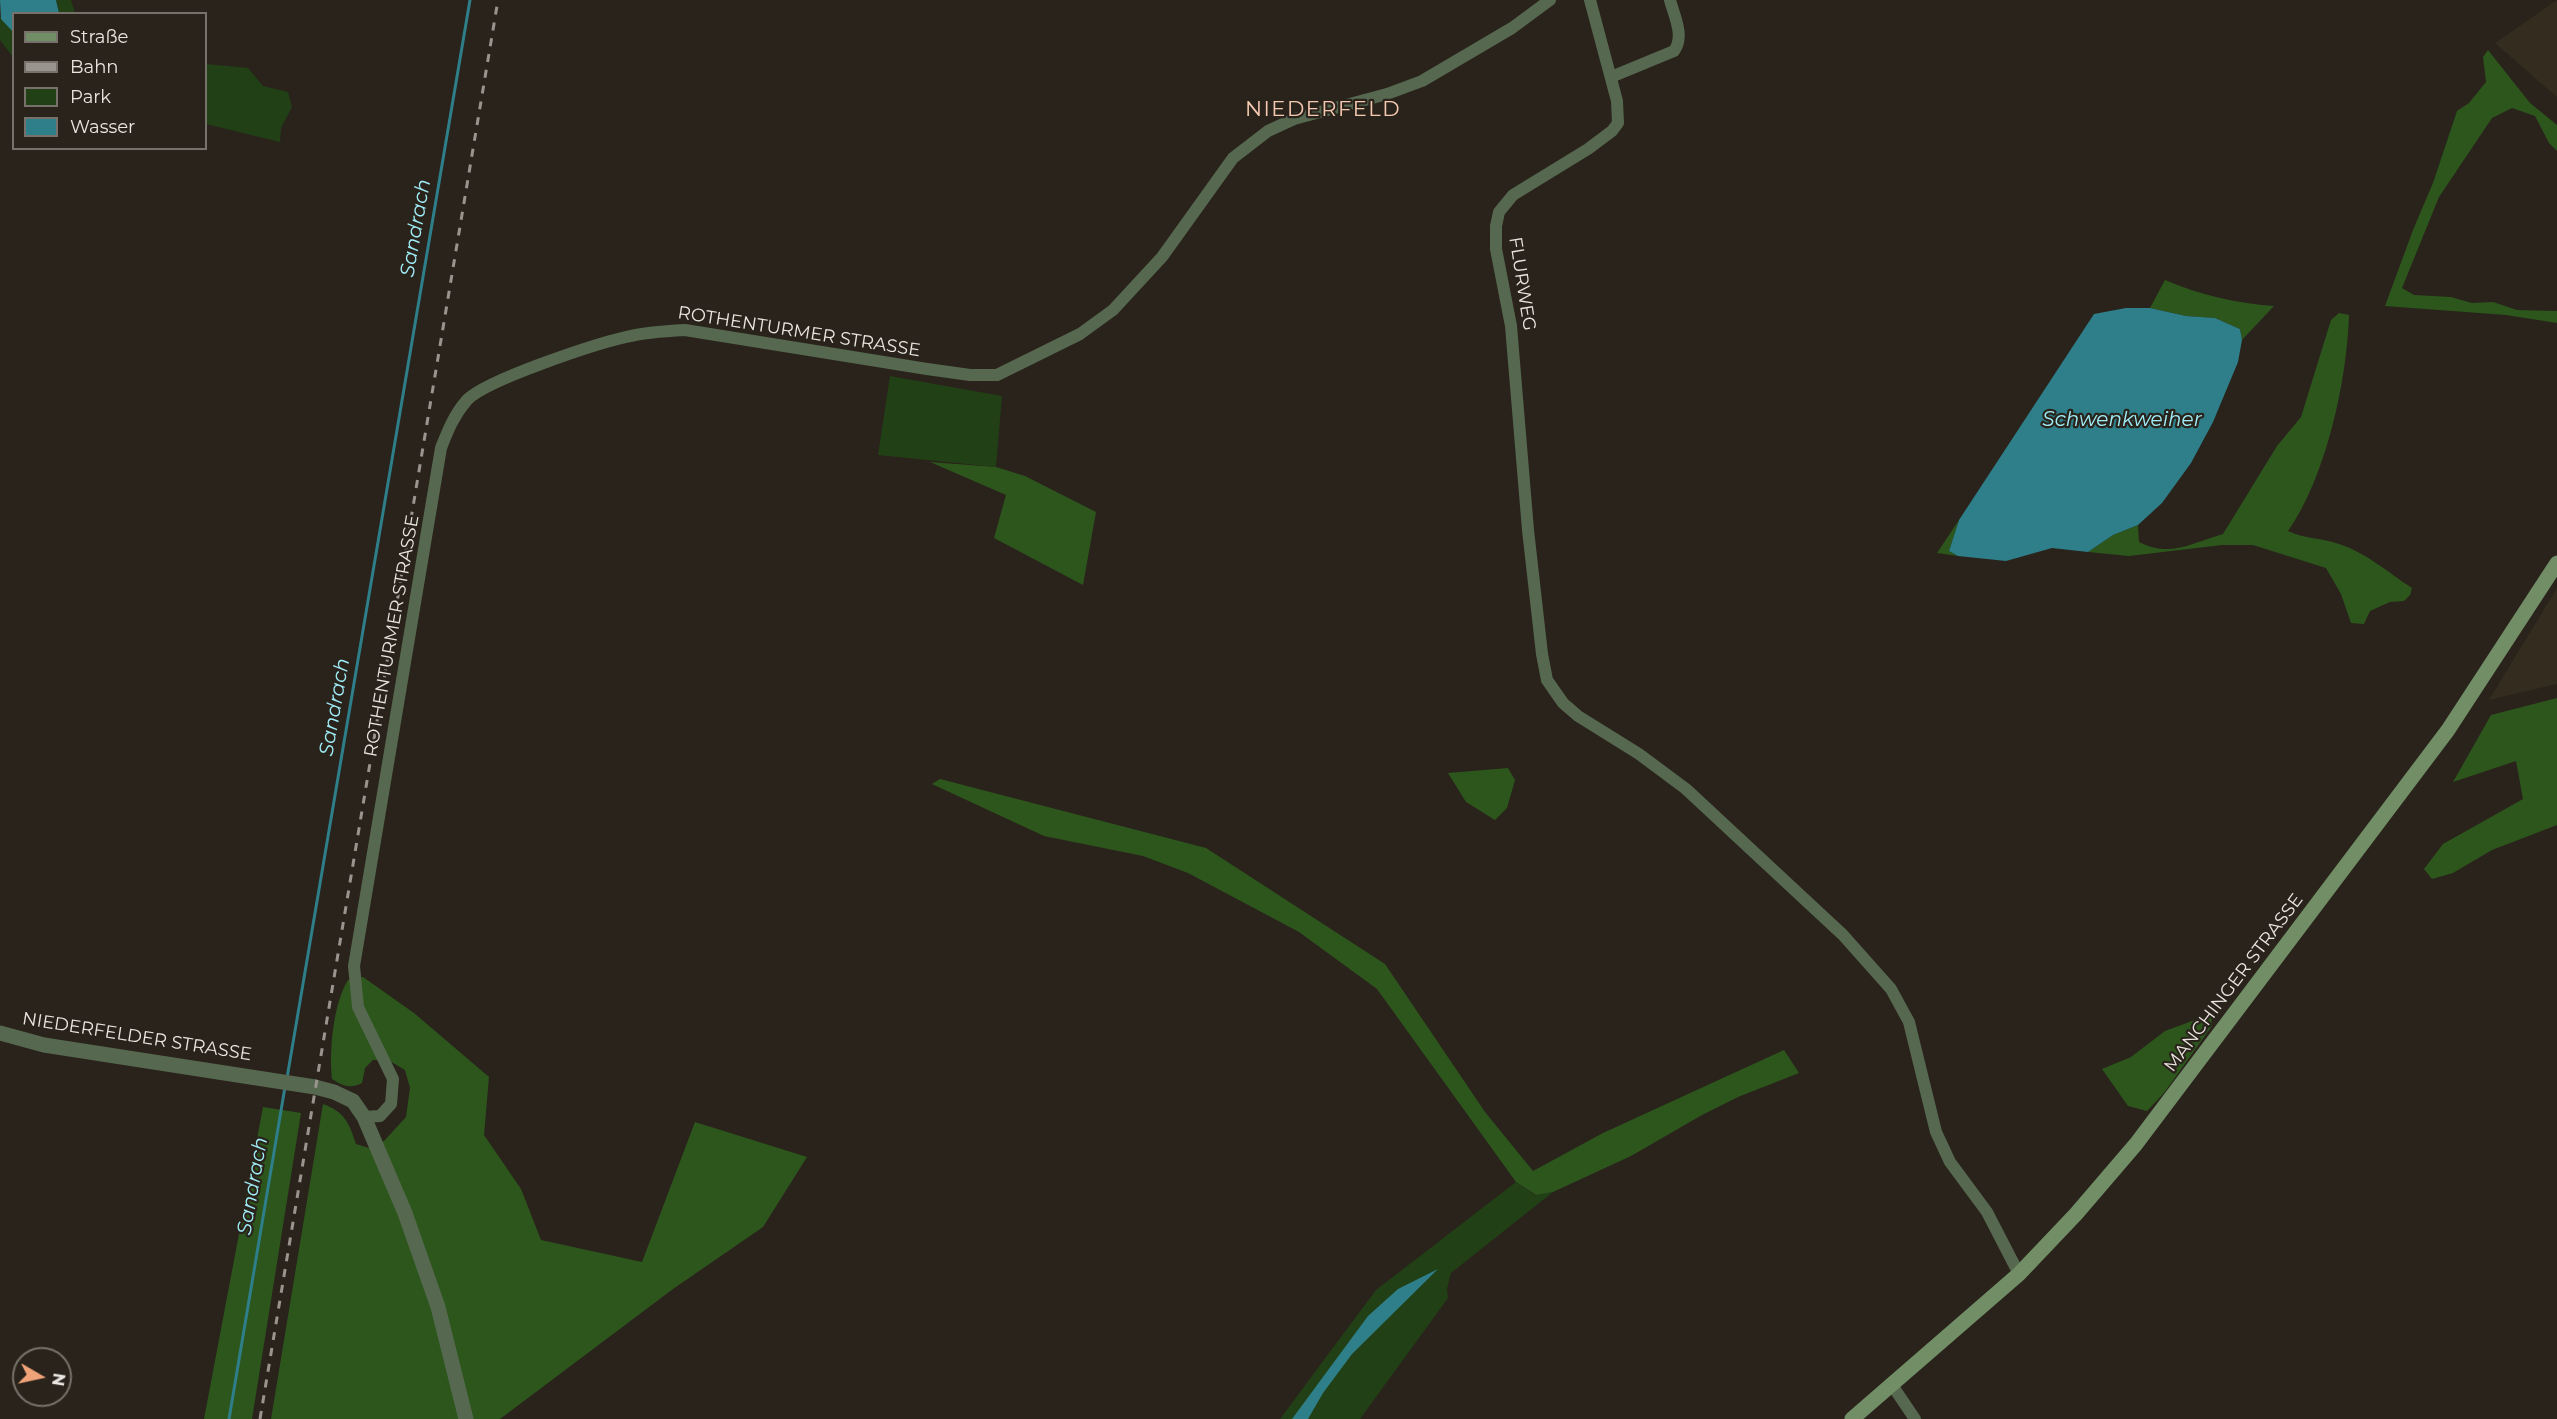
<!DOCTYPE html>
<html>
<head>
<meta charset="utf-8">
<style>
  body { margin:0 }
  #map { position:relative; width:2557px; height:1419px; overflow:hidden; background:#29231b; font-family:Montserrat,sans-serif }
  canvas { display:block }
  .legend { position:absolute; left:12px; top:12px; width:195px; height:138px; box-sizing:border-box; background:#29231b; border:2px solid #76716a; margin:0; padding:8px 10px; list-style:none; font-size:18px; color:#e9e5e0 }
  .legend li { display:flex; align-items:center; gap:12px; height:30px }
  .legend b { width:30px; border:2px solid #76716a }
  .north { position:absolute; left:12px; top:1347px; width:60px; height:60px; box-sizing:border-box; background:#29231b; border:2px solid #76716a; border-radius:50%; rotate:99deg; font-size:16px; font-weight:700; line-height:24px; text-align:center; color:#e9e5e0 }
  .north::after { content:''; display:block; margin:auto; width:21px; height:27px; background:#f0a279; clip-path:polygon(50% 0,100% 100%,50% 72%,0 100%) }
</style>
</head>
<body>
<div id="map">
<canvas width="2557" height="1419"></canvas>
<ul class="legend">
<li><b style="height:8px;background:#718e66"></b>Straße</li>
<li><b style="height:8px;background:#99948e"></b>Bahn</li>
<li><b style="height:16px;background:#224016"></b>Park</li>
<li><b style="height:16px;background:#2e7f89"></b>Wasser</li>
</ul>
<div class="north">N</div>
</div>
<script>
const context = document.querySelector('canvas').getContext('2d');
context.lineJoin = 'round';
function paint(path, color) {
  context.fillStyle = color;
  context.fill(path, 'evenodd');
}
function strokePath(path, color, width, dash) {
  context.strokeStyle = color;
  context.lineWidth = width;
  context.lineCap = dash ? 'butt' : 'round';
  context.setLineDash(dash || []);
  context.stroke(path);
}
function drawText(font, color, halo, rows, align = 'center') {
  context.font = font + ' Montserrat,sans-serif';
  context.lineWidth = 4.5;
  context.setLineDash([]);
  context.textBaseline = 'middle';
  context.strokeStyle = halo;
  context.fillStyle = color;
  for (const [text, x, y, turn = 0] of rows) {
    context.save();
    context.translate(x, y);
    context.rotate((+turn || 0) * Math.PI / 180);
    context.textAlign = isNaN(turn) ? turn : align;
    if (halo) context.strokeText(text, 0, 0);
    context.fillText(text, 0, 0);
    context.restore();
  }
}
const built = new Path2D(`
  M2557,0V97L2495,43Z
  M2557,588V684L2489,700Z`);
const green = new Path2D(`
  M56,0H71L75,13H59Z
  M0,16L13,32V57L0,40Z
  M206,64L248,68L263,86L288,92L292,107L281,128L280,142L206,124Z
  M890,376L1002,396L996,467L878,455Z
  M1516,1182L1535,1195L1553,1192L1451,1273L1447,1289L1448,1298L1360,1419H1280L1376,1290Z`);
const forest = new Path2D(`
  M2488,50L2530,103L2557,125V151L2549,143L2535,116L2512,108L2492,118L2439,197L2402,288L2414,295L2451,297L2472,303L2493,302L2517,310L2555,311H2557V323L2506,315L2385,306L2413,230L2433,183L2457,111L2469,103L2486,82L2483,57Z
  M2165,280C2200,295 2235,303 2274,306L2242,340L2240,329L2215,318L2186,316L2150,308Z
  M2339,313L2349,315C2347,381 2326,477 2288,531C2304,539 2322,538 2339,544C2365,552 2389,573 2412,588L2410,595L2404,601L2390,602L2370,611L2364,624L2351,623L2341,594L2326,568L2253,545H2222L2129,556L2088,552L2113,535L2138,525L2139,542C2171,558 2191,543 2223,534L2277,446L2301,417L2331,320Z
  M930,462L996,467L1025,476L1096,512L1083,585L994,538L1006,495Z
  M1959,520L1949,551L1958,556L1937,553Z
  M2557,698V825L2492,850L2453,873L2432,879L2424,869L2443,844L2523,799L2516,761L2453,782L2491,715Z
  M1508,768L1515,780L1507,808L1495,820L1466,802L1448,773Z
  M940,779L1206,848L1385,964L1485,1112L1533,1171L1603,1133L1784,1050L1799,1073L1738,1097L1702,1115L1631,1156L1553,1192L1536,1195L1516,1182L1377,989L1299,932L1188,873L1143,856L1044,836L932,784Z
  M363,977L414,1013L489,1077L484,1135L521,1189L541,1240L642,1262L695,1122L807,1157L763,1227L673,1289L500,1419H271L323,1104C345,1112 349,1123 356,1144L369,1148L384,1141L406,1117L410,1088L405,1070L388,1060H373L365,1068L362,1083C350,1089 343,1086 332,1079C329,1051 333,1004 348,980Z
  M2211,1014L2212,1026L2164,1093L2147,1111L2128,1106L2102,1069L2131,1057L2165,1031Z
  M263,1107L301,1113L252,1419H204Z`);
const water = new Path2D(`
  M0,0H56L59,13L14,14L13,32L1,19Z
  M2126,308H2150L2186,316L2215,318L2240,329L2242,340L2238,362L2213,422L2191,463L2162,503L2138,525L2113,535L2088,552L2052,548L2006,561L1958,556L1949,551L1959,520L2094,314Z
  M1438,1269L1352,1354L1323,1393L1308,1419H1292L1368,1316L1398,1289Z`);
const stream = new Path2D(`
  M287,1078L470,0
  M229,1419L285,1087`);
const minor = new Path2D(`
  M1590,0L1617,101L1618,123L1612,131L1588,149L1513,195L1499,212L1496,226V249L1511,326L1528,530L1542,654L1547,680L1563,703L1578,716L1639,754L1686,789L1843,935L1891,989L1909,1022L1936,1132L1950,1162L1987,1212L2019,1274
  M1611,77L1674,51C1685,36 1674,16 1670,0
  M364,1117L380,1116L391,1104L393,1079L358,1007L354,966L441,448C448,430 454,415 467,400C486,380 595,344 626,337C646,332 665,331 685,330L927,369L970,375H997L1080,334L1113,310L1162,257L1233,158L1268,131L1294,119L1387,94L1422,81L1512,28L1550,0
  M1892,1385L1915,1419`);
const tertiary = new Path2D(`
  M0,1033L44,1045L315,1087L334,1092L353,1101L364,1117L405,1213L438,1307L466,1419`);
const secondary = new Path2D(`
  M1852,1419L2019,1274L2076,1214L2136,1144L2448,730L2557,563`);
const rail = new Path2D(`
  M260,1419L498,0`);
const streetNames = [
  ["FLURWEG",1522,284,81],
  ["ROTHENTURMER STRASSE",799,332,9],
  ["ROTHENTURMER STRASSE",392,636,-80],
  ["MANCHINGER STRASSE",2234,983,-53],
  ["NIEDERFELDER STRASSE",137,1037,9]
];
const waterNames = [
  ["Sandrach",416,228,-80],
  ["Schwenkweiher",2122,420],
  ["Sandrach",335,707,-80],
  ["Sandrach",253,1186,-80]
];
const quarterNames = [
  ["NIEDERFELD",1323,110]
];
paint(built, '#342c1e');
paint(green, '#224016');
paint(forest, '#2d561d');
paint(water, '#2e7f89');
strokePath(stream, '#2e7f89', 3);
strokePath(minor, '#56684f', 12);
strokePath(tertiary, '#56684f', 15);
strokePath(secondary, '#718e66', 15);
strokePath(rail, '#99948e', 3, [8, 8]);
drawText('18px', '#e9e5e0', '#29231b', streetNames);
drawText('italic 20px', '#a0edf8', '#29231b', waterNames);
context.letterSpacing = '1.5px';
drawText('21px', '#f5c9b1', '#29231b', quarterNames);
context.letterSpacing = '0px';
</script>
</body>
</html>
